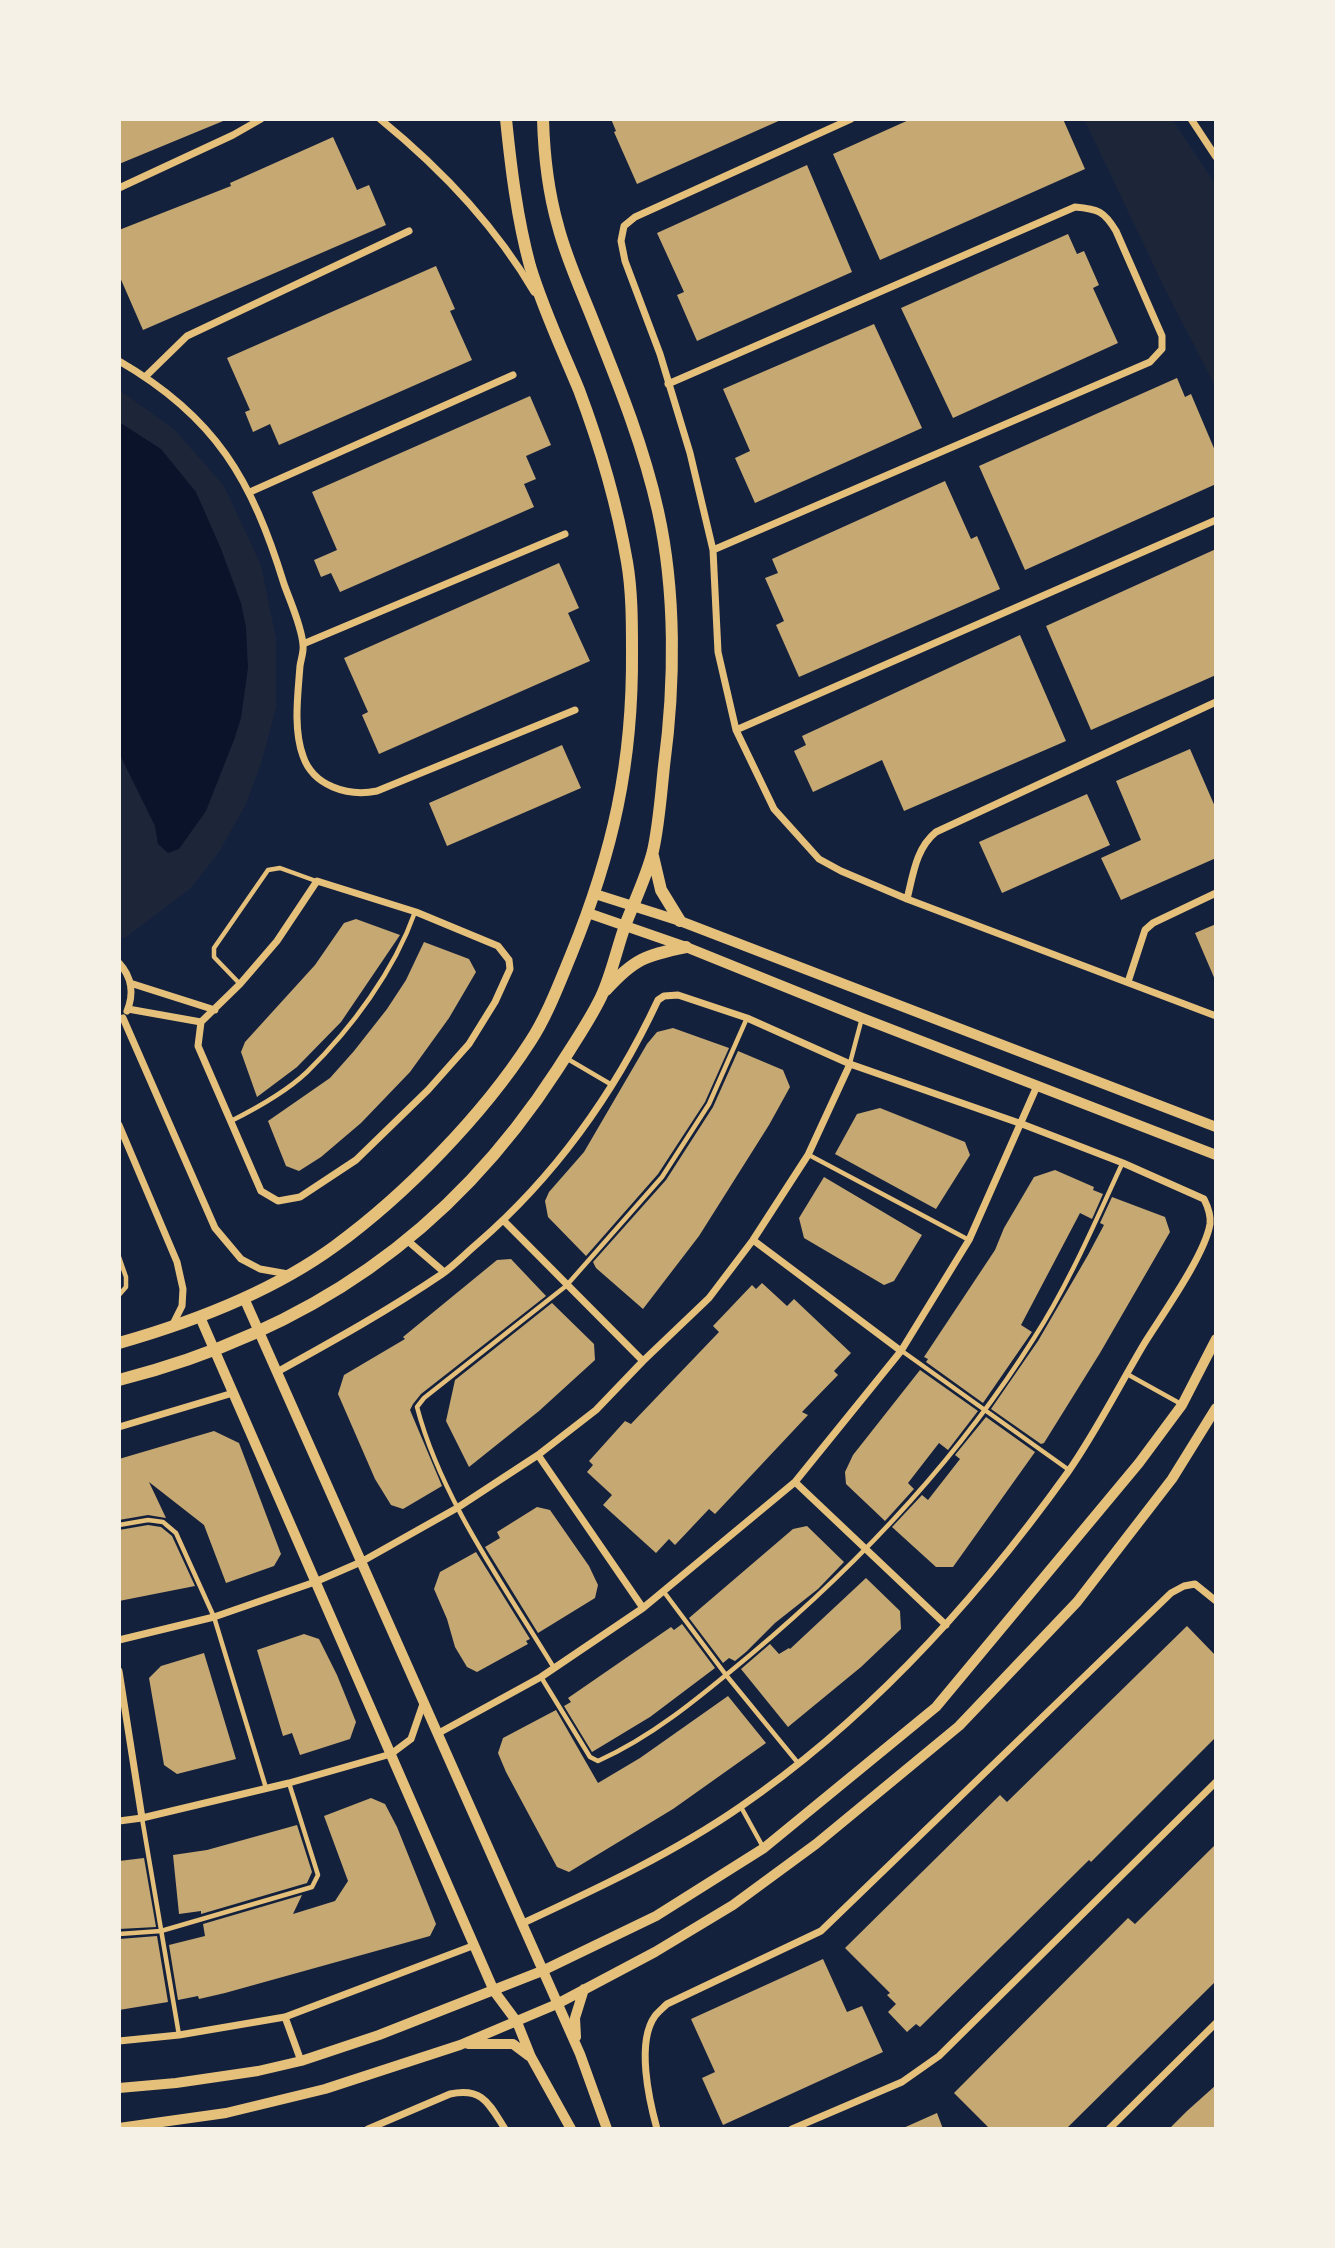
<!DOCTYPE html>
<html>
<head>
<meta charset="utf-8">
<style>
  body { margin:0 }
  #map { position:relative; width:1335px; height:2248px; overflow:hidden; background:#14213d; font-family:"DM Sans",sans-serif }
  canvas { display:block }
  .frame { position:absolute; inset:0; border:121px solid #f6f1e7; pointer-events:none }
</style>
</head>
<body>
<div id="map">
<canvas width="1335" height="2248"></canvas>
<div class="frame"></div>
</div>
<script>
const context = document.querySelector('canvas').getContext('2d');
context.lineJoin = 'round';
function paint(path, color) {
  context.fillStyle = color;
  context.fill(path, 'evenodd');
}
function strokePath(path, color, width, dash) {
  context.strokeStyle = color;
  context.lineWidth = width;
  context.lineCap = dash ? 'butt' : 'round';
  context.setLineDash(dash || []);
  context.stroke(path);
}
const green = new Path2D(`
  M1090,119H1172L1216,185V388L1164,287L1085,121Z
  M119,390L174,429L224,486L261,565L276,639V707L261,764L245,806L219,852L191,888L125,938L119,937Z`);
const water = new Path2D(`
  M119,422L161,449L196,492L221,549L241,603L246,627L248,668L241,718L234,740L206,811L179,849L168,853L158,844L155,826L119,753Z`);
const building = new Path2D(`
  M119,119H228L119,164Z
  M611,119H783L637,184L614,132L616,131Z
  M911,119H1063L1085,169L880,260L833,154Z
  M333,137L357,190L369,185L386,225L143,330L119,275V230L231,186L230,183Z
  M807,165L852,272L697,341L677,295L684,292L657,233Z
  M1068,234L1077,254L1084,251L1099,285L1093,288L1118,343L953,418L901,308Z
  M436,266L455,309L450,311L472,360L279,445L270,424L253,432L245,412L250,410L227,358Z
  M874,324L922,428L755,503L735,458L750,451L723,389Z
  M1177,378L1185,397L1191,394L1216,453V484L1025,570L979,466Z
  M530,396L551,445L526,456L536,479L524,484L534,507L340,592L331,573L321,577L314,560L337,550L312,492Z
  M945,481L971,539L977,536L1000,589L799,677L776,625L784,621L765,578L778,573L772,559Z
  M1216,549V675L1091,730L1046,626Z
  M559,563L579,608L568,613L590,661L379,754L362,715L368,712L344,658Z
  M1020,635L1066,741L904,811L882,760L813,792L794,751L806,745L802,736Z
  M562,745L581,788L447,846L429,803Z
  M1190,749L1216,809V858L1121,900L1101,858L1141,840L1116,781Z
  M1087,794L1110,845L1002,893L979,842Z
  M356,919L400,935L341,1022L297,1067L257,1097L241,1052L245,1042L315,965L344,923Z
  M1216,924V982L1195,933Z
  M424,942L469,959L476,972L449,1018L410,1072L361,1123L321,1157L299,1171L286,1166L268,1121L330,1078L354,1051L387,1009L406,980Z
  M673,1028L729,1048L705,1102L658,1174L586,1256L548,1217L545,1201L549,1192L584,1152L647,1044L657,1032Z
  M738,1051L783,1070L790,1087L769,1125L699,1236L643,1309L596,1268L593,1262L666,1180L713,1107Z
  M880,1108L965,1142L970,1155L936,1209L835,1154L857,1114Z
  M1055,1170L1094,1187L1093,1190L1103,1194L1092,1219L1080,1213L1021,1325L1032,1332L983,1403L926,1362L928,1359L924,1357L995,1250L1004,1228L1034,1177Z
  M824,1177L922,1235L894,1281L884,1285L804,1238L799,1218Z
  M1112,1197L1165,1217L1170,1232L1100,1353L1044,1443L1041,1444L991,1409L1038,1341L1088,1255L1104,1225L1100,1223Z
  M511,1259L546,1296L421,1394L413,1404L410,1410L442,1486L403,1509L391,1505L375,1479L338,1394L344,1375L405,1339L403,1337L497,1260Z
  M762,1283L787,1306L794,1299L851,1353L834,1371L838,1375L802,1412L808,1415L715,1514L709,1509L675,1545L669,1539L656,1553L603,1505L612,1495L587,1472L593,1465L589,1461L625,1421L631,1424L719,1332L713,1326L752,1285L756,1289Z
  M552,1303L594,1344L595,1360L539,1411L469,1467L446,1421L455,1380Z
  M920,1370L978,1411L948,1450L939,1443L908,1483L914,1489L885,1521L846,1484L845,1472L853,1455Z
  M986,1417L1035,1452L953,1567H936L892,1527L922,1495L928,1500L960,1459L955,1455Z
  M214,1431L239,1443L281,1554L274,1566L226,1583L204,1525L149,1482L166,1518L148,1515L119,1520V1459Z
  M537,1507L550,1510L589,1566L598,1585L595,1598L538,1633L485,1547L500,1538L497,1532Z
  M148,1525L161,1527L172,1536L195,1586L119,1601V1530Z
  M807,1526L844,1562L818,1589L775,1623L746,1652L735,1661L729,1658L723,1663L689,1618L793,1529Z
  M476,1552L530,1639L526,1641L528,1644L477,1672L467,1667L455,1647L447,1619L434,1589L440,1572Z
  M866,1578L900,1611L901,1629L861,1667L788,1727L741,1669L770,1644L779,1654L789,1648L790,1649Z
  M682,1624L715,1668L650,1717L592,1752L564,1706L571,1702L568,1698L671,1627L674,1630Z
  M1187,1626L1216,1656V1737L1091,1862L1089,1860L920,2027L916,2024L907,2032L888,2012L896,2004L887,1995L890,1993L845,1948L1000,1795L1007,1802Z
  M304,1634L319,1639L337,1675L356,1722L350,1739L300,1755L292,1733L283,1736L257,1650Z
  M204,1653L236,1759L177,1774L164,1765L149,1678L161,1666Z
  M728,1696L766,1743L673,1809L569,1872L557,1867L506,1772L498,1753L503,1738L556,1710L598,1783L640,1758Z
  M371,1798L385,1804L397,1827L436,1924L430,1936L225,1993L199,1999L198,1996L178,2000L169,1945L205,1936L203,1924L302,1895L293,1914L335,1901L348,1881L324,1816Z
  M297,1825L312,1872L307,1883L201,1914V1911L179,1914L173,1855L207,1850Z
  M1216,1844V1981L1066,2129H990L954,2093L1128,1918L1135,1924Z
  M144,1858L156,1927L119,1929V1861Z
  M157,1936L168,2002L119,2010V1939Z
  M823,1959L847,2012L862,2006L883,2052L723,2125L702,2078L715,2072L691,2019Z
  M1216,2085V2129H1169L1187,2111Z
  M937,2113L943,2129H901Z`);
const service = new Path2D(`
  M240,984L214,957V948L268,870L280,868L316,881
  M566,1058L612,1085
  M850,1063L862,1018
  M231,1121C255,1109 287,1091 307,1072C352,1028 394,971 415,912
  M809,1155L969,1240
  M119,1257L126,1277V1287L119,1295
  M902,1351L1069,1470
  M1127,1374L1181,1404
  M119,1525L148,1520L163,1522L176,1533L214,1617L266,1788
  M664,1592L726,1675L798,1763
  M554,1668C505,1587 441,1499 417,1407L424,1398L566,1286L662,1177L709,1104L747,1018
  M541,1677L590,1757L598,1761C654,1736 702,1695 749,1656C859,1564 958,1459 1034,1338C1069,1284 1095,1222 1122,1164
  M741,1807L763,1847
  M142,1818L179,2035
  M119,1934L161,1931L312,1887L318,1875L289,1783`);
const minor = new Path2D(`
  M380,119C440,168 495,225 534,292
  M851,119L635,217L624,226L621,241L625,261L660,354L690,453L713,550L718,652L736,730L774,809L819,859L841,871L907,899L1216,1016
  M1191,119L1216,157
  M119,188L233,135L261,119
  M119,361C216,417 252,480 284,584C290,601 302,627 303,645C304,651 301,659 300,666C298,693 293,729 303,756C313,786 348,797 377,791L575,710
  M146,376L187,336L409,231
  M668,384L1075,207C1098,209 1104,211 1116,231L1162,336V349L1150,362L713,550
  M250,492L513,375
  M303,644L565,534
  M736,730L1216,520
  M317,881L416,912L498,946L509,960L510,969L495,1002L469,1044L428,1090L356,1160L300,1197L278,1201L261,1191L198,1046L201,1022L240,984L277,941Z
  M907,899C913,875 916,848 936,832L1216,702
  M119,963C132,977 134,994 127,1011
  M1128,982L1145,930L1153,923L1216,893
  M130,983L215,1010
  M128,1009L201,1022
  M123,1018L215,1228L241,1259L260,1269L288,1274
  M119,1125L177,1262L183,1289L182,1306L172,1326
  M504,1221L643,1361
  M753,1240L901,1351
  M408,1241L444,1272
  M277,1372C333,1341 389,1310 442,1274C455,1265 466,1253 478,1243C555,1176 615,1092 658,1000L664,996L678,995L747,1018L850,1064L1022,1124L1123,1163L1204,1199C1208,1207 1211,1215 1210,1224C1205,1255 1162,1315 1144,1344C1119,1386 1096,1432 1068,1472C977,1599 870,1718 740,1807C672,1854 596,1889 521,1924
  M119,1427L233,1393
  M538,1455L643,1608
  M795,1482L946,1625
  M119,1640L214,1617L315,1582L361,1562L457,1508L538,1455L596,1410L643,1361L709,1298L753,1240L808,1155L850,1064
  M119,1671L142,1818
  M437,1734L541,1677L643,1608L795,1482L901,1351L969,1240L1037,1086
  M119,1821L142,1818L289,1783L391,1754L411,1739L423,1704
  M285,2017L301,2061
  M119,2041L179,2035L285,2017L475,1945
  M368,2129L450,2094C483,2087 489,2104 505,2129
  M657,2129C649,2100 636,2042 655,2016C658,2012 663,2008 667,2004L821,1931L1171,1593L1184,1586L1195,1584L1216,1601
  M792,2129L902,2082L939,2056L1216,1782
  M1109,2129L1216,2023`);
const tertiary = new Path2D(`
  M595,894L680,921L1216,1127
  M588,913L686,947L862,1018L1216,1155
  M244,1298L580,2054L607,2129
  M200,1317L494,1991L517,2022L531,2057L571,2129
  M576,2037L575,2018L584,1989
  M468,2044H513L529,2056
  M119,2088L176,2083L258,2071L301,2061L379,2035L542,1971L656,1916L764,1848L936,1707L1139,1463L1182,1405L1216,1339
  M119,2128L226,2113L325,2089L460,2045L557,2004L655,1952L733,1905L816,1844L959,1726L1077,1602L1172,1479L1216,1408`);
const secondary = new Path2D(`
  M653,856L661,890L680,921
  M606,990C634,959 646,955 686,947
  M119,1343C193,1322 272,1292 335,1246C405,1195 483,1115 530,1042C547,1016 559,984 571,955C613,852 633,763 632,651C632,622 632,591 627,562C617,504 600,446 579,390C562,349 543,309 530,266C517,218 511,168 506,119
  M119,1380C307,1332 451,1234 557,1070C572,1046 589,1022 601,997C612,974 617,947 626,923C635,900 647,875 653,851C659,824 661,794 664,766C675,684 676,592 658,511C644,448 620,388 596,328C583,294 567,261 558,226C548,191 544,155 543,119`);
paint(green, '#1d2539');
paint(water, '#0b132b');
paint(building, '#c6a872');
strokePath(service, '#e5c07b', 4.5);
strokePath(minor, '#e5c07b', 7);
strokePath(tertiary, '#e5c07b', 10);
strokePath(secondary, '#e5c07b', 12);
</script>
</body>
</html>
